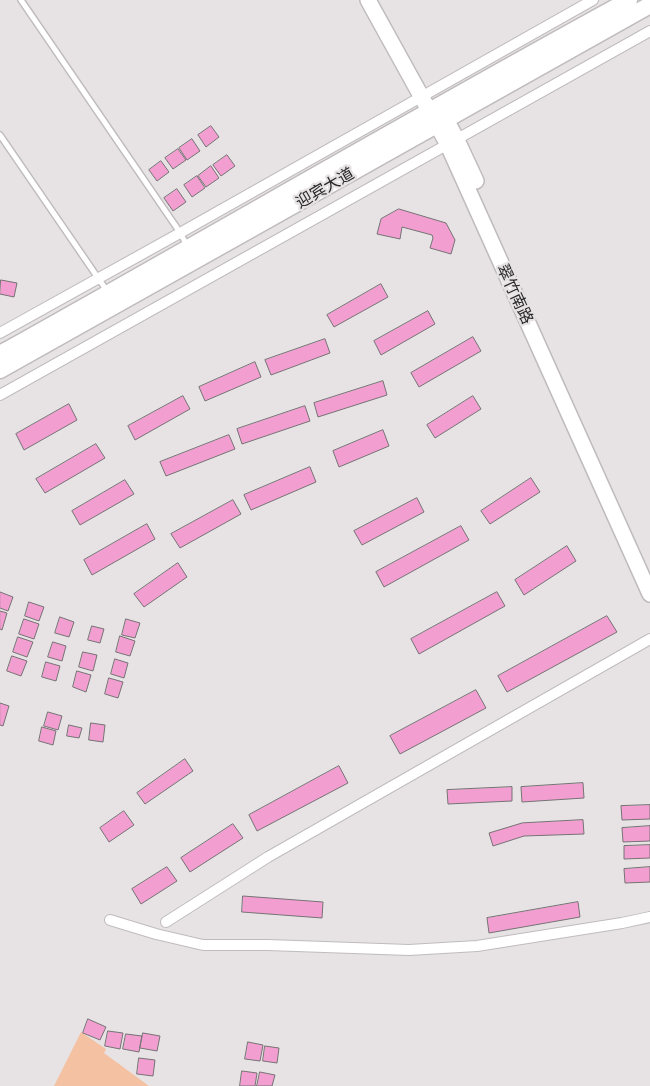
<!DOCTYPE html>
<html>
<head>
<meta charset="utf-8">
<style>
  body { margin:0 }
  canvas { display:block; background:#e7e3e4 }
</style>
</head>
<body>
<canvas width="650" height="1086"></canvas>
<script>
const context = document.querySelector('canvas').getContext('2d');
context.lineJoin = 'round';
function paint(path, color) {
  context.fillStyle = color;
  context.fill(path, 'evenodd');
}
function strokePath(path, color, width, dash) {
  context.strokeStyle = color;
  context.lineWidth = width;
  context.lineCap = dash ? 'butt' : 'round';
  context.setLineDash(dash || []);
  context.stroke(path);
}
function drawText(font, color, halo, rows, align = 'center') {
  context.font = font + ' Lato,"Noto Sans SC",sans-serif';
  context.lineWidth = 4.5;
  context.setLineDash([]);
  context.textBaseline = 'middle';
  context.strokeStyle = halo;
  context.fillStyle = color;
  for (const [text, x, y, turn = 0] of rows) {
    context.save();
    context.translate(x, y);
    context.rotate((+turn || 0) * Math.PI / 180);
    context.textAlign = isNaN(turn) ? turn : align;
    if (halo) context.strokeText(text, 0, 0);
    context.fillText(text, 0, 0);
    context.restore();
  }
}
const green = new Path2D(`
  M81,1032L106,1049L104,1053L149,1086H54Z`);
const building = new Path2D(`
  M211,126L219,137L206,147L198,135Z
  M192,139L200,151L187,160L179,148Z
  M178,149L186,160L173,169L165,158Z
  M227,155L235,166L221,176L213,165Z
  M161,161L169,172L157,181L149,170Z
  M211,166L219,178L206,187L198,176Z
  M197,176L205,188L192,197L184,185Z
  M177,189L186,202L173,211L164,198Z
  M399,209L446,223L455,240L451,254L430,248L433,238L432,235L402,227L400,239L377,234L381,219Z
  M1,280L17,283L14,297L0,294Z
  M381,284L388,297L334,327L327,315Z
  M428,311L435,324L381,355L374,341Z
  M473,337L481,351L419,387L411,373Z
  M325,339L330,353L271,375L265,360Z
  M255,362L261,377L205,401L199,387Z
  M383,381L387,395L318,417L314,403Z
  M183,396L190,409L135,440L128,426Z
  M473,396L481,409L435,438L427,425Z
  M69,404L77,420L24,450L16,434Z
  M305,406L310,421L242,444L237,429Z
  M383,430L389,446L339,467L333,451Z
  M229,435L235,449L166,476L160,462Z
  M96,444L105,458L45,493L36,479Z
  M310,467L316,482L251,510L244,495Z
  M531,478L540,492L490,524L481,511Z
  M125,480L134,494L80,525L72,511Z
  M417,498L424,512L362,545L354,531Z
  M233,500L241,514L180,548L171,534Z
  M147,524L155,539L92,575L84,560Z
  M461,526L469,540L384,587L376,572Z
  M567,546L576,561L524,595L515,580Z
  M178,563L187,577L144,607L134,594Z
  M0,592L13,597L8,611L0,608Z
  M497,592L505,606L419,654L411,639Z
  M29,602L44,607L39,621L25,616Z
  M0,611L7,613L2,630L0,629Z
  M607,616L617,632L507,692L498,676Z
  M60,617L74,622L69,637L55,633Z
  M24,619L39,624L34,639L19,634Z
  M126,619L140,623L135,638L122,635Z
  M92,626L104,629L100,643L88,640Z
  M120,636L135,641L130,656L116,652Z
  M18,637L33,642L27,657L13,652Z
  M53,642L66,646L62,661L48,657Z
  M83,652L97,655L93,671L79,667Z
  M12,656L27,661L21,676L7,671Z
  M115,659L128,663L124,678L111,674Z
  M46,662L60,666L56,681L42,677Z
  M77,671L91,675L86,692L73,687Z
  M109,678L123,682L118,698L105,694Z
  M476,690L486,708L400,754L390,736Z
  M0,703L9,706L3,726L0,725Z
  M48,712L62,716L58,730L44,726Z
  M91,723L105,725L103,742L89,740Z
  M69,725L82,728L79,738L67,736Z
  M42,727L56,731L53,745L39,741Z
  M185,759L193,771L145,804L137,793Z
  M339,766L348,783L257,831L249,815Z
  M583,783L584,798L522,802L521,787Z
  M512,787V801L448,804L447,790Z
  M650,805V819L622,820L621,806Z
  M124,811L134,825L109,842L100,828Z
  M583,820L584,834L524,836L493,846L489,833L522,823Z
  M233,824L243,838L190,872L181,858Z
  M650,826V841L623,842L622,828Z
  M650,845V858L624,859V846Z
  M167,867L177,881L141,904L132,889Z
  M650,867V882L625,883L624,869Z
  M243,896L323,902L322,918L242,912Z
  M578,902L580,917L489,933L487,918Z
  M88,1019L106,1027L100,1040L83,1033Z
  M108,1031L123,1033L120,1049L105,1046Z
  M143,1033L160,1036L157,1051L140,1048Z
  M126,1034L142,1036L139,1052L123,1049Z
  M248,1042L263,1045L260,1061L245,1059Z
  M265,1046L279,1048L277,1063L263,1061Z
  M139,1058L155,1060L153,1076L137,1074Z
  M242,1071L257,1073L255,1086H240Z
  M260,1072L275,1075L272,1086H257Z`);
const service = new Path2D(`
  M21,0L177,228L187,245
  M0,135L107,291`);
const minor = new Path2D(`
  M0,333L180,233L593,0
  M0,395L650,31
  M110,920L156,934L203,945H268L409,950L477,946L622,923L650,917
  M166,922L268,857L650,639`);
const secondary = new Path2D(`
  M368,0L447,143L650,594
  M441,110L456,138L476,181`);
const primary = new Path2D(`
  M0,354C210,237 418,115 629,0
  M0,370L650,5`);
const streetNames = [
  ["迎宾大道",325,188,-30],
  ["翠竹南路",515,294,65]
];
paint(green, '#f5c1a3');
paint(building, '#f39ed1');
strokePath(building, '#757374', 1);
strokePath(service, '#c0bcbd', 8);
strokePath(minor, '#c0bcbd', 12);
strokePath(secondary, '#c0bcbd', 18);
strokePath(primary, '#c0bcbd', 19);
strokePath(service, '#fff', 5);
strokePath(minor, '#fff', 10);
strokePath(secondary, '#fff', 15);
strokePath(primary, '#fff', 16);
drawText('16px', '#292727', '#e7e3e4', streetNames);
</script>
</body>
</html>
